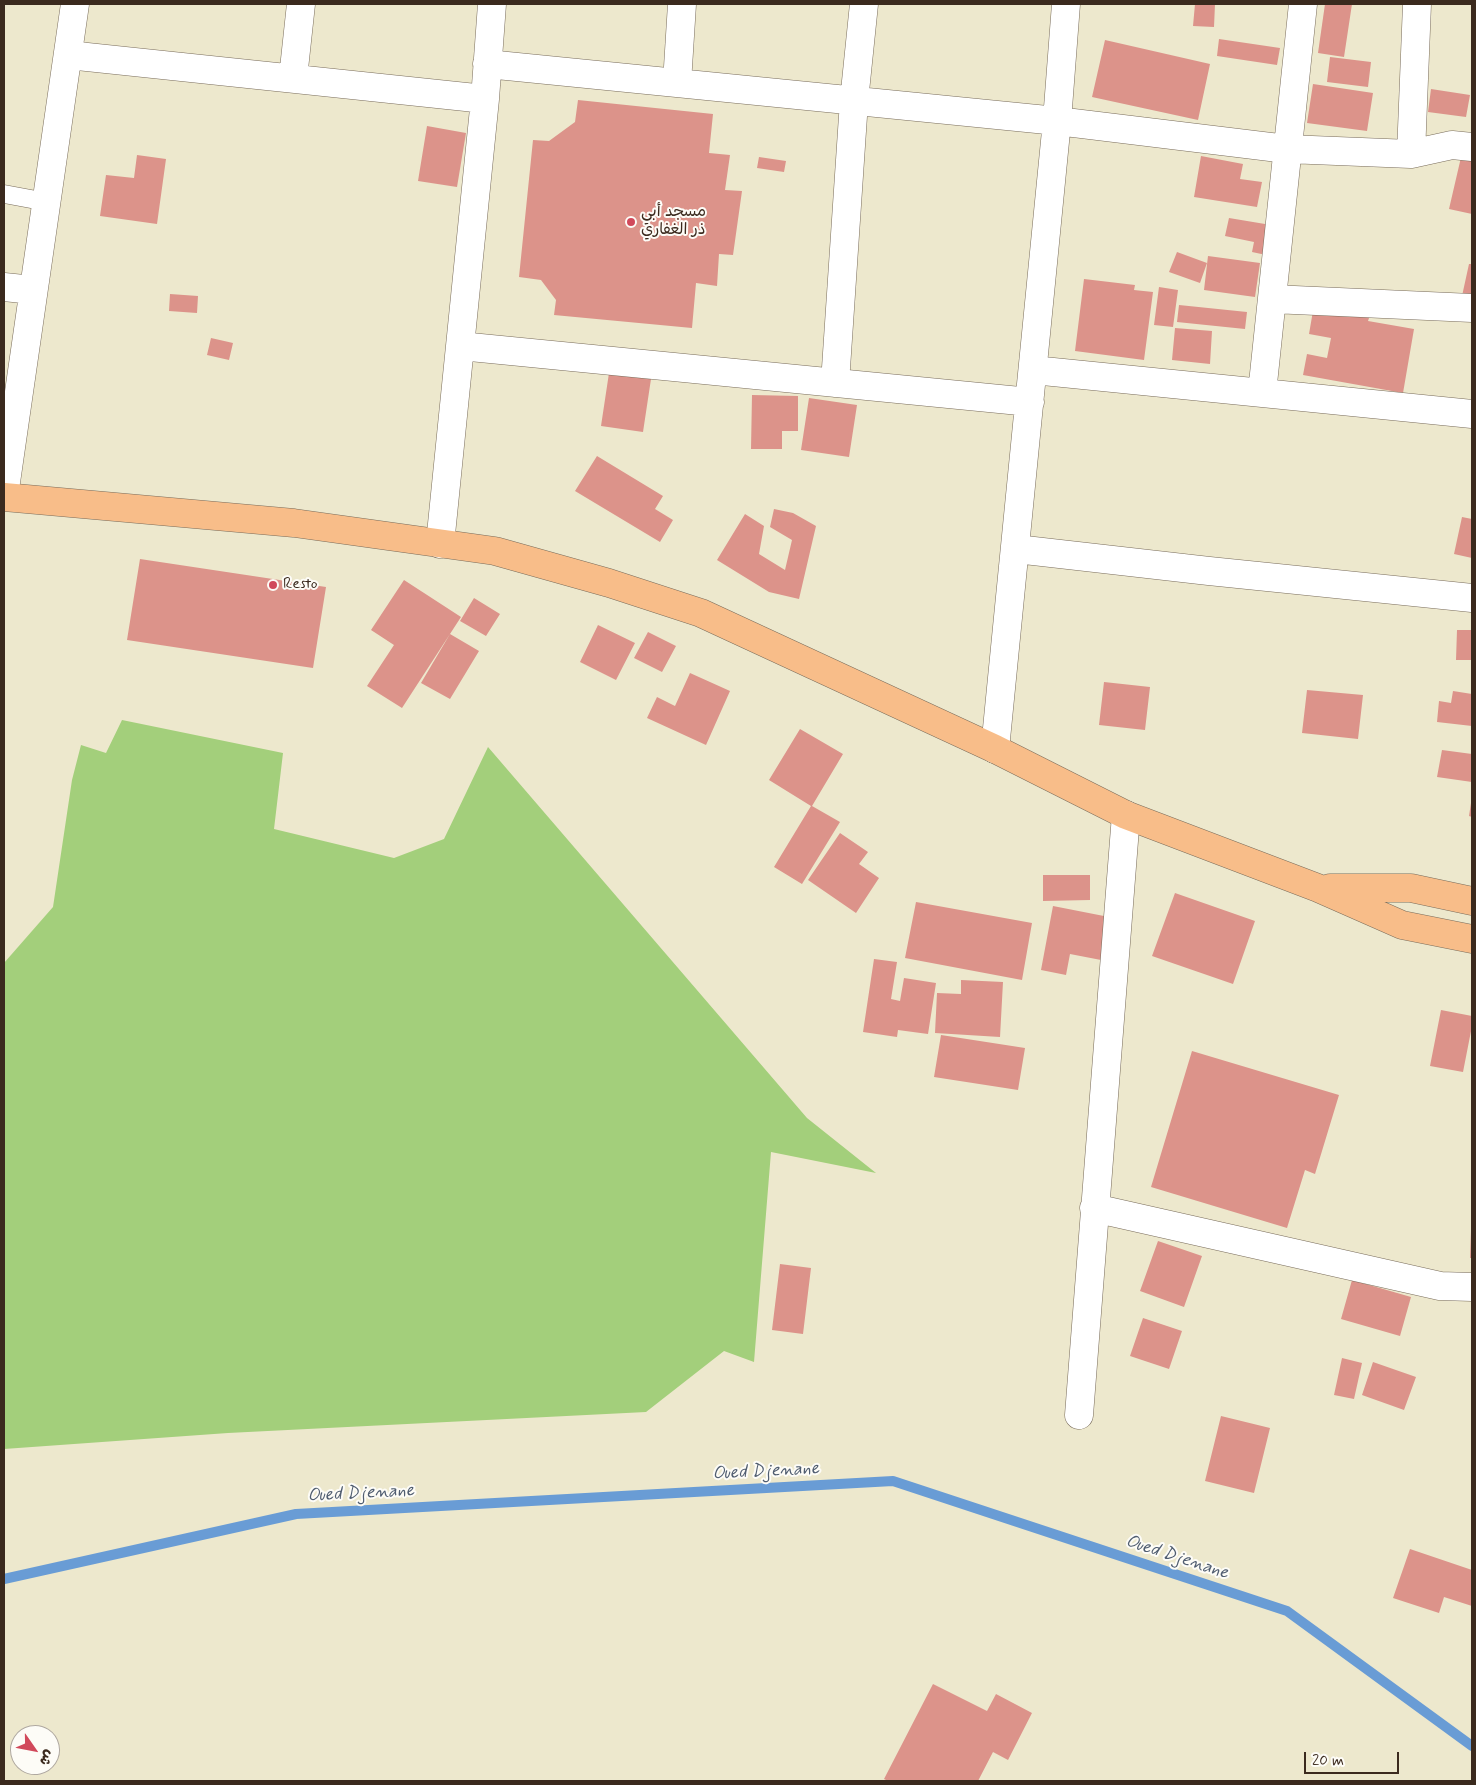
<!DOCTYPE html>
<html>
<head>
<meta charset="utf-8">
<style>
  body { margin:0 }
  #map { position:relative; width:1476px; height:1785px; overflow:hidden; background:#ede8cd; font-family:Mynerve,"Playpen Sans Arabic",sans-serif }
  canvas { display:block }
  .frame { position:absolute; inset:0; border:5px solid #3b2a1e; pointer-events:none }
  .north { position:absolute; left:10px; top:1725px; width:50px; height:50px; box-sizing:border-box; background:#fdfcf7; border:1px solid #afa8a0; border-radius:50%; rotate:123deg; font-size:14px; font-weight:700; line-height:20px; text-align:center; color:#3b2a1e }
  .north::after { content:''; display:block; margin:auto; width:18px; height:22px; background:#d1495b; clip-path:polygon(50% 0,100% 100%,50% 72%,0 100%) }
  .scale { position:absolute; left:1304px; top:1752px; width:95px; height:22px; box-sizing:border-box; border:2px solid #3b2a1e; border-top:0; padding-left:6px; font-size:15px; line-height:18px; white-space:nowrap; color:#3b2a1e; -webkit-text-stroke:4px #fdfcf7; paint-order:stroke }
</style>
</head>
<body>
<div id="map">
<canvas width="1476" height="1785"></canvas>
<div class="frame"></div>
<div class="north">ش</div>
<div class="scale">20 m</div>
</div>
<script>
const context = document.querySelector('canvas').getContext('2d');
context.lineJoin = 'round';
function paint(path, color) {
  context.fillStyle = color;
  context.fill(path, 'evenodd');
}
function strokePath(path, color, width, dash) {
  context.strokeStyle = color;
  context.lineWidth = width;
  context.lineCap = dash ? 'butt' : 'round';
  context.setLineDash(dash || []);
  context.stroke(path);
}
function drawText(font, color, halo, rows, align = 'center') {
  context.font = font + ' Mynerve,"Playpen Sans Arabic",sans-serif';
  context.lineWidth = 4;
  context.setLineDash([]);
  context.textBaseline = 'middle';
  context.strokeStyle = halo;
  context.fillStyle = color;
  for (const [text, x, y, turn = 0] of rows) {
    context.save();
    context.translate(x, y);
    context.rotate((+turn || 0) * Math.PI / 180);
    context.textAlign = isNaN(turn) ? turn : align;
    if (halo) context.strokeText(text, 0, 0);
    context.fillText(text, 0, 0);
    context.restore();
  }
}
const green = new Path2D(`
  M122,720L283,753L274,829L394,858L444,839L488,747L807,1118L876,1173L771,1152L754,1362L724,1351L646,1412L228,1433L4,1449V963L53,907L72,780L81,745L106,753Z`);
const stream = new Path2D(`
  M4,1579L296,1514L893,1481L1287,1611L1472,1746`);
const building = new Path2D(`
  M1195,4H1215L1214,27L1193,26Z
  M1325,4H1352L1344,57L1318,53Z
  M1219,39L1280,48L1277,65L1217,56Z
  M1105,40L1210,64L1198,120L1092,97Z
  M1330,57L1371,62L1368,87L1327,82Z
  M1313,84L1373,93L1367,131L1307,123Z
  M1431,89L1470,95L1466,117L1428,112Z
  M578,100L713,114L709,153L730,155L725,190L742,191L733,255L719,254L717,286L696,283L692,328L554,315L556,300L541,280L519,277L533,140L549,141L575,122Z
  M427,126L466,133L457,187L418,181Z
  M1462,153L1472,156V214L1449,209Z
  M137,155L166,159L157,224L100,216L106,175L134,178Z
  M1201,156L1243,164L1240,179L1262,182L1257,207L1194,197Z
  M759,157L786,161L784,172L757,168Z
  M1229,218L1271,225L1266,255L1252,252L1254,242L1225,236Z
  M1177,252L1207,263L1200,283L1169,272Z
  M1208,256L1260,263L1255,297L1204,290Z
  M1469,264H1472V299L1462,296Z
  M1084,279L1135,285L1134,290L1153,292L1144,360L1075,351Z
  M1159,287L1178,290L1173,327L1154,325Z
  M170,294L198,296L197,313L169,311Z
  M1179,305L1247,312L1245,329L1177,322Z
  M1314,305L1370,315L1368,321L1414,329L1403,393L1303,375L1307,354L1327,358L1331,338L1309,334Z
  M1175,328L1212,331L1210,364L1172,360Z
  M211,338L233,343L229,360L207,355Z
  M609,373L651,379L643,432L601,426Z
  M752,395L798,396V431H782V449H751Z
  M809,398L857,405L849,457L801,450Z
  M597,456L663,496L655,509L673,520L660,542L575,491Z
  M774,509L793,513L816,526L799,599L769,592L717,560L745,514L764,526L759,554L785,570L792,540L770,527Z
  M1462,517L1472,519V558L1454,554Z
  M140,559L326,587L313,668L127,640Z
  M404,580L461,617L402,708L367,686L394,645L371,630Z
  M474,598L500,614L486,636L460,621Z
  M598,625L635,643L616,680L580,662Z
  M1457,630H1472V660H1456Z
  M648,632L676,646L662,672L634,658Z
  M450,634L479,651L450,699L421,683Z
  M690,673L730,691L706,745L647,718L657,697L675,706Z
  M1104,682L1150,687L1145,730L1099,725Z
  M1307,690L1363,695L1358,739L1302,733Z
  M1453,691L1472,694V726L1437,722L1439,701L1451,703Z
  M800,729L843,754L812,806L840,822L802,884L774,867L811,806L769,780Z
  M1442,750L1472,754V782L1437,777Z
  M1471,803H1472V817L1469,816Z
  M840,833L868,852L859,864L879,878L856,913L808,880Z
  M1043,875H1090V900L1043,901Z
  M1175,893L1255,921L1233,984L1152,956Z
  M916,902L1032,923L1022,980L905,958Z
  M1053,906L1109,917L1101,960L1070,954L1066,975L1041,970Z
  M874,959L897,962L891,999L900,1001L904,978L936,983L928,1034L898,1030L897,1037L863,1032Z
  M961,980L1003,982L1000,1037L935,1033L937,993L961,994Z
  M1441,1010L1472,1016V1026L1463,1072L1430,1066Z
  M941,1035L1025,1048L1018,1090L934,1077Z
  M1192,1051L1339,1095L1315,1174L1305,1170L1287,1228L1151,1187Z
  M1471,1231H1472V1258H1470Z
  M1158,1241L1202,1256L1184,1307L1140,1291Z
  M780,1264L811,1268L803,1334L772,1330Z
  M1352,1280L1411,1297L1400,1336L1341,1319Z
  M1143,1318L1182,1331L1169,1369L1130,1356Z
  M1342,1358L1362,1363L1354,1399L1334,1395Z
  M1373,1362L1416,1377L1404,1410L1362,1395Z
  M1221,1416L1270,1428L1254,1493L1205,1481Z
  M1410,1549L1472,1570V1606L1444,1597L1439,1613L1393,1598Z
  M933,1684L987,1711L996,1694L1032,1713L1008,1760L993,1752L978,1781H888L884,1779Z`);
const service = new Path2D(`
  M4,194L47,202`);
const minor = new Path2D(`
  M68,55L485,99
  M487,64L1057,121L1287,149L1411,154L1452,145L1472,147
  M293,78L301,4
  M677,83L682,4
  M1411,154L1417,4
  M4,287L33,290
  M1272,299L1472,308
  M460,346L1030,402
  M1033,370L1472,414
  M835,383L854,101L864,4
  M1262,393L1303,4
  M4,496L75,4
  M440,544L485,99L492,4
  M1016,549L1209,571L1472,598
  M995,749L1057,121L1066,4
  M1094,1208L1440,1286L1472,1287
  M1079,1415L1126,815`);
const primary = new Path2D(`
  M4,497L294,523L495,551L609,583L701,613L995,749L1126,815L1318,888L1402,925L1472,939
  M1330,888H1411L1472,901`);
const markers = [
  [631,222,5,"#d1495b"],
  [273,585,5,"#d1495b"]
];
const poiNames = [
  ["مسجد أبي",641,213],
  ["ذر الغفاري",641,231],
  ["Resto",283,585]
];
const waterNames = [
  ["Oued Djenane",766,1472,-3],
  ["Oued Djenane",361,1494,-3],
  ["Oued Djenane",1177,1558,18]
];
paint(green, '#a3cf7b');
strokePath(stream, '#699cd5', 10);
paint(building, '#dc938a');
strokePath(service, '#796c5b', 19);
strokePath(minor, '#796c5b', 29);
strokePath(primary, '#796c5b', 29);
strokePath(service, '#fff', 18);
strokePath(minor, '#fff', 28);
strokePath(primary, '#f8bd89', 28);
for (const [x, y, r, color] of markers) {
  const dot = new Path2D();
  dot.arc(x, y, r, 0, 2 * Math.PI);
  context.fillStyle = color;
  context.fill(dot);
  strokePath(dot, '#fdfcf7', 2);
}
drawText('16px', '#3b2a1e', '#fdfcf7', poiNames, 'left');
drawText('italic 18px', '#505d70', '#fdfcf7', waterNames);
</script>
</body>
</html>
